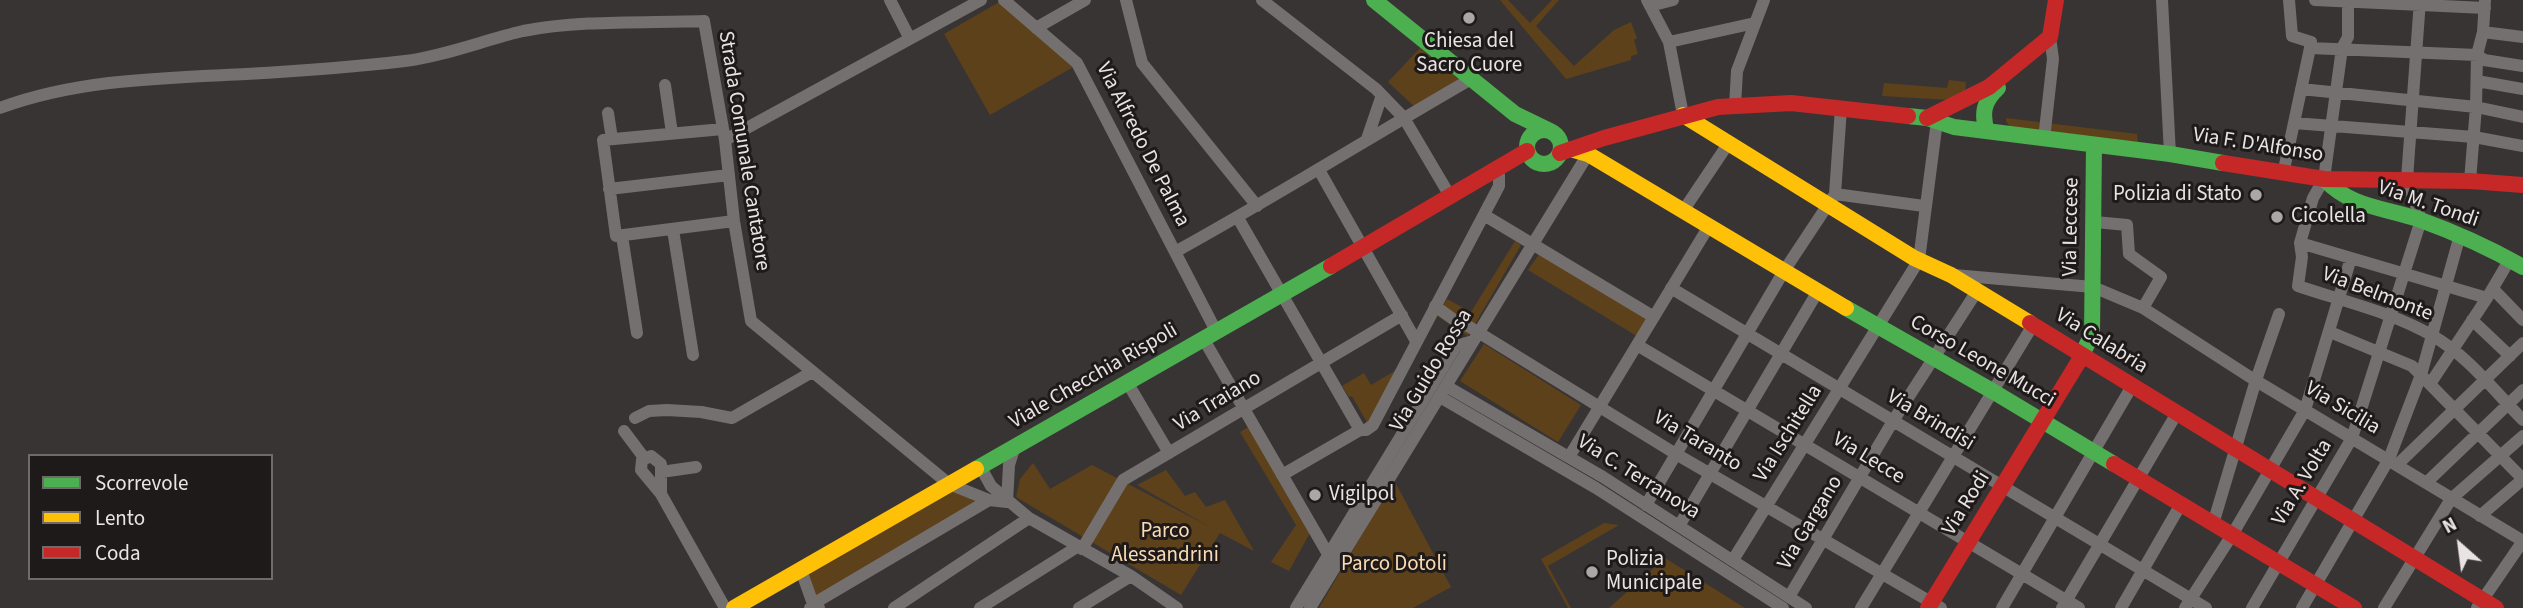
<!DOCTYPE html>
<html>
<head>
<meta charset="utf-8">
<style>
  body { margin:0 }
  #map { position:relative; width:2523px; height:608px; overflow:hidden; background:#393434; font-family:"Source Sans 3",sans-serif }
  canvas { display:block }
  .legend { position:absolute; left:28px; top:454px; width:245px; height:126px; box-sizing:border-box; background:#1f1a1a; border:2px solid #706a6a; margin:0; padding:9px 12px; list-style:none; font-size:21px; color:#eae3e3 }
  .legend li { display:flex; align-items:center; gap:14px; height:35px }
  .legend b { width:35px; border:2px solid #706a6a }
  .north { position:absolute; left:2425px; top:510px; width:70px; height:70px; -webkit-text-stroke:5px #1f1a1a; paint-order:stroke; rotate:332deg; font-size:19px; font-weight:700; line-height:28px; text-align:center; color:#eae3e3 }
  .north::after { content:''; display:block; margin:auto; width:24px; height:32px; background:#eae3e3; clip-path:polygon(50% 0,100% 100%,50% 72%,0 100%) }
</style>
</head>
<body>
<div id="map">
<canvas width="2523" height="608"></canvas>
<ul class="legend">
<li><b style="height:9px;background:#4caf50"></b>Scorrevole</li>
<li><b style="height:9px;background:#ffc107"></b>Lento</li>
<li><b style="height:9px;background:#c62828"></b>Coda</li>
</ul>
<div class="north">N</div>
</div>
<script>
const context = document.querySelector('canvas').getContext('2d');
context.lineJoin = 'round';
function paint(path, color) {
  context.fillStyle = color;
  context.fill(path, 'evenodd');
}
function strokePath(path, color, width, dash) {
  context.strokeStyle = color;
  context.lineWidth = width;
  context.lineCap = dash ? 'butt' : 'round';
  context.setLineDash(dash || []);
  context.stroke(path);
}
function drawText(font, color, halo, rows, align = 'center') {
  context.font = font + ' "Source Sans 3",sans-serif';
  context.lineWidth = 6;
  context.setLineDash([]);
  context.textBaseline = 'middle';
  context.strokeStyle = halo;
  context.fillStyle = color;
  for (const [text, x, y, turn = 0] of rows) {
    context.save();
    context.translate(x, y);
    context.rotate((+turn || 0) * Math.PI / 180);
    context.textAlign = isNaN(turn) ? turn : align;
    if (halo) context.strokeText(text, 0, 0);
    context.fillText(text, 0, 0);
    context.restore();
  }
}
const green = new Path2D(`
  M1500,0H1508L1530,23L1552,0H1559L1536,26L1574,66L1614,30L1631,22L1637,38L1634,40L1638,54L1631,56V60L1566,79Z
  M1001,1L1075,66L990,115L944,34Z
  M1420,48L1461,81L1416,108L1388,82Z
  M1949,80L1966,82L1965,94L1951,100L1882,96L1884,83L1947,88Z
  M2006,118L2137,134L2138,143L2010,127L2006,121Z
  M1515,241L1521,245L1468,336L1437,316L1447,299L1471,312Z
  M1540,253L1651,319L1640,338L1528,270Z
  M1484,344L1581,405L1558,442L1460,381Z
  M1400,368L1369,426L1352,396L1349,397L1342,386L1364,373L1371,385Z
  M1250,426L1311,531L1289,571L1271,562L1296,525L1240,432Z
  M1033,463L1050,489L1092,465L1210,527L1137,485L1166,470L1185,496L1195,492L1206,507L1225,500L1254,551L1220,533L1181,595L1016,497L1020,479Z
  M1394,480L1451,587L1413,608H1319Z
  M949,487L980,501L814,600L804,570Z
  M1604,523L1619,525L1548,566L1571,608H1568L1541,559Z
  M1665,558L1745,608H1609Z`);
const street = new Path2D(`
  M890,0L910,39
  M1004,0L1077,63L1216,331
  M1126,0L1142,63L1257,206
  M1262,0L1376,89L1404,118L1450,196
  M1647,0L1669,42L1683,115
  M2162,0L2170,154
  M2289,0L2292,36L2311,42L2310,48
  M2315,0L2485,8
  M2348,0V37L2342,48L2324,179L2313,198L2300,243L2302,257L2298,286C2342,301 2392,312 2433,336C2468,356 2495,392 2523,420
  M1650,6L1673,0
  M1036,28L1085,0
  M2483,32L2523,37
  M1669,42L1755,23
  M2310,48L2477,55L2484,60L2523,66
  M2477,81L2523,89
  M665,85L672,133
  M2301,89L2476,107L2523,117
  M1735,106L1737,71L1764,0
  M0,108C78,79 164,78 246,74C299,71 353,67 405,61C445,56 484,40 523,31C579,20 646,23 704,21L725,140L734,221L751,321L949,484L989,500L1007,502
  M608,113L612,139
  M2294,123L2474,137L2523,146
  M723,129L603,140L616,236L734,221
  M1367,139L1382,95
  M2044,139L2053,59L2050,37
  M725,140L981,0
  M1319,170L1416,341
  M2283,174L2310,48
  M2470,181L2476,107L2477,55L2483,32L2485,0
  M609,189L729,175
  M1835,194L1924,206
  M1683,211L1728,144
  M1484,215L1654,317
  M1238,218L1360,430
  M2095,222L2127,225L2129,254L2161,277L2143,308
  M673,230L693,355
  M622,236L637,333
  M2300,243L2487,298
  M1175,252C1275,197 1372,136 1471,79
  M1954,275L2093,287L2143,308L2253,379L2523,541
  M1671,288L2206,608
  M2493,289L2523,320
  M1435,306L1460,324L1468,326L1676,454L1941,608
  M2472,320L2510,356
  M2330,332L2412,366L2523,479
  M1203,338L1332,561
  M1637,345L2079,608
  M1127,382L1169,453
  M2430,384L2487,298L2510,259
  M1446,386L1603,477L1806,608
  M1440,397L1596,488L1783,608
  M635,418L649,411L667,410L701,412L732,418L812,372
  M624,431L645,459
  M1569,457L1709,226
  M2397,465L2523,343
  M980,466L991,486L1029,518L1131,576L1177,608
  M661,472L696,467
  M1282,475L1360,430H1366L1373,425L1499,186V175
  M2426,483L2523,390
  M661,494V464L651,456L642,460L641,470L661,494L725,608
  M1007,502L1009,465L1015,446
  M1646,505L1784,271L1835,194L1841,108
  M2480,516L2523,479
  M2213,524L2256,380L2279,314
  M1679,526L1818,291
  M1082,549L1123,480L1402,315
  M1733,560L1919,260L1937,121
  M801,570L813,604L810,608
  M1789,597L1893,421L1977,291
  M819,608L813,604L989,500
  M894,608L1029,518
  M980,608L1077,547
  M1079,608L1131,576
  M1296,608L1456,346L1473,341
  M1310,608L1588,154
  M1861,608L2033,325
  M2002,608L2132,386
  M2062,608L2177,413
  M2121,608L2181,504
  M2185,608L2232,535L2305,410L2351,258
  M2252,608L2352,438L2421,220L2407,179L2420,0
  M2302,608L2389,459L2421,375L2460,235
  M2384,608L2451,499L2523,436
  M2477,608L2523,541`);
const fast = new Path2D(`
  M1374,0L1515,114L1550,131
  M1908,116L1927,118L1954,127L2170,154L2223,163
  M1527 147a17 17 0 1 1 34 0a17 17 0 1 1-34 0Z
  M1987,131C1981,113 1984,101 1998,88
  M2324,179C2352,208 2382,207 2418,219C2454,232 2490,248 2523,267
  M1846,308L1994,392L2114,464
  M2079,361L2092,334L2094,145
  M976,469L1331,266`);
const slow = new Path2D(`
  M1683,115L1914,258L1951,275L2030,323
  M1574,150L1588,154L1846,308
  M734,608L976,469`);
const jam = new Path2D(`
  M1927,118L1989,87L2050,37L2056,0
  M1560,153L1604,138L1718,107L1791,103L1908,116
  M2223,163L2324,179L2470,181L2523,185
  M1331,266L1527,151
  M2030,323L2496,608
  M2114,464L2354,608
  M1928,608L2079,361`);
const markers = [
  [1469,18,7,"#aca6a6"],
  [2256,195,7,"#aca6a6"],
  [2277,217,7,"#aca6a6"],
  [1315,495,7,"#aca6a6"],
  [1592,572,7,"#aca6a6"]
];
const poiNames = [
  ["Chiesa del",1469,42,"center"],
  ["Sacro Cuore",1469,66,"center"],
  ["Polizia di Stato",2242,195,"right"],
  ["Cicolella",2291,217],
  ["Vigilpol",1329,495],
  ["Polizia",1606,560],
  ["Municipale",1606,584]
];
const streetNames = [
  ["Via Alfredo De Palma",1142,145,63],
  ["Via F. D'Alfonso",2258,146,9],
  ["Strada Comunale Cantatore",743,151,81],
  ["Via M. Tondi",2428,205,19],
  ["Via Leccese",2072,227,-89],
  ["Via Belmonte",2377,295,21],
  ["Via Calabria",2101,342,32],
  ["Corso Leone Mucci",1982,362,30],
  ["Via Guido Rossa",1432,371,-59],
  ["Viale Checchia Rispoli",1094,377,-30],
  ["Via Traiano",1218,402,-31],
  ["Via Sicilia",2342,409,31],
  ["Via Brindisi",1930,421,31],
  ["Via Ischitella",1789,434,-58],
  ["Via Taranto",1697,442,31],
  ["Via Lecce",1868,459,31],
  ["Via C. Terranova",1638,478,32],
  ["Via A. Volta",2303,483,-59],
  ["Via Rodi",1967,504,-58],
  ["Via Gargano",1811,523,-59]
];
const parkNames = [
  ["Parco",1165,532],
  ["Alessandrini",1165,556],
  ["Parco Dotoli",1394,565]
];
paint(green, '#5d411b');
strokePath(street, '#757070', 12);
strokePath(fast, '#4caf50', 16);
strokePath(slow, '#ffc107', 16);
strokePath(jam, '#c62828', 16);
for (const [x, y, r, color] of markers) {
  const dot = new Path2D();
  dot.arc(x, y, r, 0, 2 * Math.PI);
  context.fillStyle = color;
  context.fill(dot);
  strokePath(dot, '#1f1a1a', 2.5);
}
drawText('21px', '#eae3e3', '#1f1a1a', poiNames, 'left');
drawText('21px', '#eae3e3', '#1f1a1a', streetNames);
drawText('21px', '#fbdbb4', '#1f1a1a', parkNames);
</script>
</body>
</html>
